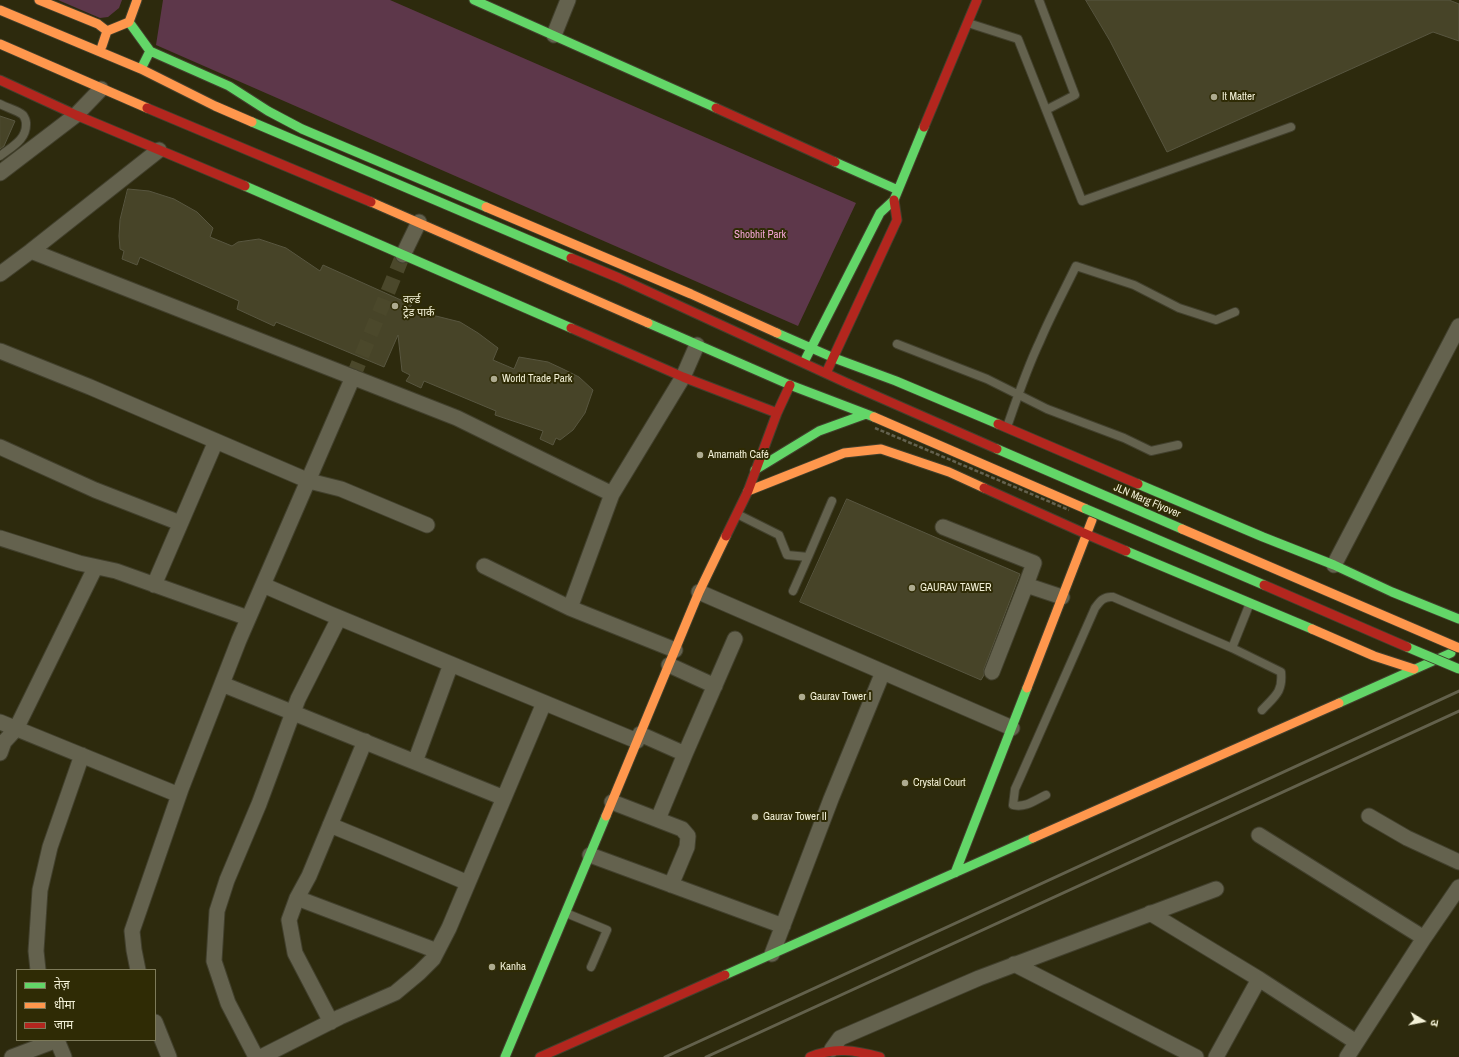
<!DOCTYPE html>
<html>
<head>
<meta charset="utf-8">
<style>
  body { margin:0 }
  #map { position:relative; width:1459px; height:1057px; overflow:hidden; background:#2d2a0d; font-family:"Archivo Narrow","Noto Sans Devanagari",sans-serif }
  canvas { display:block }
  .legend { position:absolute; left:16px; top:969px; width:140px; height:72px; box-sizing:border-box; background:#2f2b05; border:1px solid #7d7a59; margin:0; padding:5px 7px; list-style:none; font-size:12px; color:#f3f1d7 }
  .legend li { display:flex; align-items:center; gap:8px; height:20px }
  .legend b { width:20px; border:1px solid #7d7a59 }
  .north { position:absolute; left:1403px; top:1001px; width:40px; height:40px; -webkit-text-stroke:3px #2f2b05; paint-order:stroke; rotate:100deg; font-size:11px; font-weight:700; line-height:16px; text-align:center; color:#f3f1d7 }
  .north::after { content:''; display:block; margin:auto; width:14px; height:18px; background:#f3f1d7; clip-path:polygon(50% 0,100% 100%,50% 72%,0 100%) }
</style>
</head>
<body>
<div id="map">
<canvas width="1459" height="1057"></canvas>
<ul class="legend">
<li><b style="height:5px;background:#63d668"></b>तेज़</li>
<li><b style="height:5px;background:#ff974d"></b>धीमा</li>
<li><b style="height:5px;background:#b3261e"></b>जाम</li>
</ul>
<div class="north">उ</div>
</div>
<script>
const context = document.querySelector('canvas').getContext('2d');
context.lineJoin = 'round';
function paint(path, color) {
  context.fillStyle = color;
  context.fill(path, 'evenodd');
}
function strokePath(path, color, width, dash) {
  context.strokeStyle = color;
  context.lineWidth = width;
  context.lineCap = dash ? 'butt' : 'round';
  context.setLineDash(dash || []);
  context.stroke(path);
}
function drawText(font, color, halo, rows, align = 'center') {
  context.font = font + ' "Archivo Narrow","Noto Sans Devanagari",sans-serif';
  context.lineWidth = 4;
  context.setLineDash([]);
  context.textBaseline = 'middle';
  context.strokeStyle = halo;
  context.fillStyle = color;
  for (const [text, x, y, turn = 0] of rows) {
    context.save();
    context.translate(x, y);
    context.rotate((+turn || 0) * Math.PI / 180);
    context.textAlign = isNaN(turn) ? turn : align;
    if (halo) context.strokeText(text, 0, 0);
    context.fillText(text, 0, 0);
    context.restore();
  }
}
const green = new Path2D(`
  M58,0H122L119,8L108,17L100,18Z
  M163,0H390L856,203L798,326L156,45Z`);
const building = new Path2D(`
  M1086,0H1449L1459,4V41L1433,32L1167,152L1110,41Z
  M0,116L15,121L4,146L0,149Z
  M128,189L149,191L174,199L197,212L213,228L210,237L232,246L238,242L259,239L286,248L320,271L323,265L412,305L408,309L460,322L478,333L498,348L493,360L514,369L519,357L548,362L563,369L579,377L593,390L585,413L573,430L560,440L556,438L553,445L540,439L543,431L495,415L496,411L424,381L421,388L406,381L410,375L402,371L398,335L384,367L276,322L274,326L237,309L239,301L140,257L137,265L122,259L124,251L120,249L119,236L120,220Z
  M847,499L1020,574L984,669V675L981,680L800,602Z`);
const streetTunnel = new Path2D(`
  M353,377L403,255`);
const lane = new Path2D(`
  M1039,0L1075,95L1046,110
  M968,23L1018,39L1082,201L1291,127
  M0,104C7,108 17,110 23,115C25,118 26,120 26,123C27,140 11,147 0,156
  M897,344L987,379L1047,409L1124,438L1151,451L1178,445
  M1007,427C1017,398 1027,368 1040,341C1051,315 1064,291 1076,266L1134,285L1179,308L1216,320L1235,312
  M737,514L779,535L787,555L808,557L832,501
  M793,591L808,557
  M1250,603L1232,648L1281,672C1283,692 1275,696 1262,710
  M1046,795C1035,800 1026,808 1013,805L1015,789L1020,778L1095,608C1100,601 1104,596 1113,597L1232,648
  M566,913L607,930L591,967`);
const street = new Path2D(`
  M554,35L568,0
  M0,173L76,115L101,89
  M31,251L457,418L612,494L570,608
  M403,255L419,222
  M0,274L31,251L159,150
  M0,351L90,387L309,481L341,489L427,525
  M0,447L95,490L180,523
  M612,494L683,377L697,345
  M943,527L1034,563L1026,585L1062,597
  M0,538L79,563L116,571L248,618
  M1334,565L1459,326
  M484,566L570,608L675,650
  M154,585L216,441
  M263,585L330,614L637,741
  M699,592L1012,728
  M669,665L715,686
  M992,672L1026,585
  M222,684L504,798
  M0,722L179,795
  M640,734L685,754
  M0,753L4,742L16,729L95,568
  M415,762L451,664
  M612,802L682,829L688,836L687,847L671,885
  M1369,816L1407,838L1459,862
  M658,819L685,754L735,639
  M330,825L381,846L468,883
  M1259,835L1424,938
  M590,855L783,926
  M297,898L437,951
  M1150,913L1259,979L1216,1057
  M772,954L831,799L883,672
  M1014,964L1196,1057
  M38,970L36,951L40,890L50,847L82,755
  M138,970L134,950L132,931L181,789L239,640L353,377
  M1259,979L1356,1042
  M155,1022L169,1057
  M331,1022L295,953L289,920L297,898L309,876L365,741
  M57,1040L64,1057
  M832,1049L840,1038L979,978L1216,889
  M12,1057L57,1040
  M256,1057L228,1003L214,961L217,911L227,880L259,804L298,699L339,618
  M261,1057L340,1017L395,993L419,973L433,959L449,928L544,703
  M1347,1057L1424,938L1459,887`);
const fast = new Path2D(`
  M474,0L716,108
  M129,22L150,51L143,65
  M150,51L229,86L268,111L302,129L486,207
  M252,122L571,258
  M835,162L898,190
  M245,186L571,328
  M648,323L790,385L874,417
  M777,333L834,358L896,381L998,424
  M805,360L880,213L894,200L924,127
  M755,470L819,431L866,414
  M1138,484L1263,537L1334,565L1392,592L1459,619
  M1126,551L1312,629
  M1339,703L1451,653
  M955,873L1027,688
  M725,975L1033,838
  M505,1057L606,816`);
const slow = new Path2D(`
  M39,0L98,24L107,31
  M0,10L141,69L215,106L252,122
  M0,44L147,108
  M102,46L107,31L129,22L137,0
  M371,202L648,323
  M486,207L691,294L777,333
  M874,417L1086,509
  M748,491L844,453L881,449L949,472L984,488
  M1312,629L1374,656L1414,669
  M1027,688L1092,520
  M606,816L699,592L726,536
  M1033,838L1339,703`);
const jam = new Path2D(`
  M0,80L76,115L245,186
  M147,108L371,202
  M716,108L835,162
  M924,127L977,0
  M571,258L619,278L849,384
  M571,328L683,377L777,413
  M827,371L897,220L894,200
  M998,424L1138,484
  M984,488L1086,534L1126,551
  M726,536L748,491L777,413L790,385
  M540,1057L725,975
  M810,1057C834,1047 855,1050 880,1057`);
const rail = new Path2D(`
  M665,1057L1459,691
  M706,1057L1459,711`);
const pathBridge = new Path2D(`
  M875,428L1069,510`);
const fastBridge = new Path2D(`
  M997,449L1182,529
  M1086,509L1264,585
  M1407,647L1459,669`);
const slowBridge = new Path2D(`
  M1182,529L1459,648`);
const jamBridge = new Path2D(`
  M849,384L997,449
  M1264,585L1407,647`);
const markers = [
  [1214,97,4,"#aeab90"],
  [395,306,4,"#aeab90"],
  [494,379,4,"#aeab90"],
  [700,455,4,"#aeab90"],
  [912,588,4,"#aeab90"],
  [802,697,4,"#aeab90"],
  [905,783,4,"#aeab90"],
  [755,817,4,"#aeab90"],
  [492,967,4,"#aeab90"]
];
const poiNames = [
  ["It Matter",1222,97],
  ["वर्ल्ड",403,300],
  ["ट्रेड पार्क",403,313],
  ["World Trade Park",502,379],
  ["Amarnath Café",708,455],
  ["GAURAV TAWER",920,588],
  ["Gaurav Tower I",810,697],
  ["Crystal Court",913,783],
  ["Gaurav Tower II",763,817],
  ["Kanha",500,967]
];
const parkNames = [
  ["Shobhit Park",760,235]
];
const streetNames = [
  ["JLN Marg Flyover",1147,501,23]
];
paint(green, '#5d374a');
paint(building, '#474428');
strokePath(building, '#585640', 1);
strokePath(streetTunnel, '#4b482b', 15, [15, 8]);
strokePath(lane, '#42402d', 10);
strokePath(street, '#42402d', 17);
strokePath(fast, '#42402d', 11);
strokePath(slow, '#42402d', 11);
strokePath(jam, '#42402d', 11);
strokePath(lane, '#64624e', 8);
strokePath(street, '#64624e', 15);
strokePath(fast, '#63d668', 9);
strokePath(slow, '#ff974d', 9);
strokePath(jam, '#b3261e', 9);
strokePath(rail, '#63614c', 3);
strokePath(fastBridge, '#42402d', 11, []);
strokePath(slowBridge, '#42402d', 11, []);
strokePath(jamBridge, '#42402d', 11, []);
strokePath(pathBridge, '#63614e', 2.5, [4, 2]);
strokePath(fastBridge, '#63d668', 9);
strokePath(slowBridge, '#ff974d', 9);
strokePath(jamBridge, '#b3261e', 9);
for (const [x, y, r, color] of markers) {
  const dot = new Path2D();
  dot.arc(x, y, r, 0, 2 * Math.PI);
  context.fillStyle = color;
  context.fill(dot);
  strokePath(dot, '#2f2b05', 1.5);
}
drawText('11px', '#f3f1d7', '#2f2b05', poiNames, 'left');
drawText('11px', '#f5a5d6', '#2f2b05', parkNames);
drawText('11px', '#f3f1d7', '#2f2b05', streetNames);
</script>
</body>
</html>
